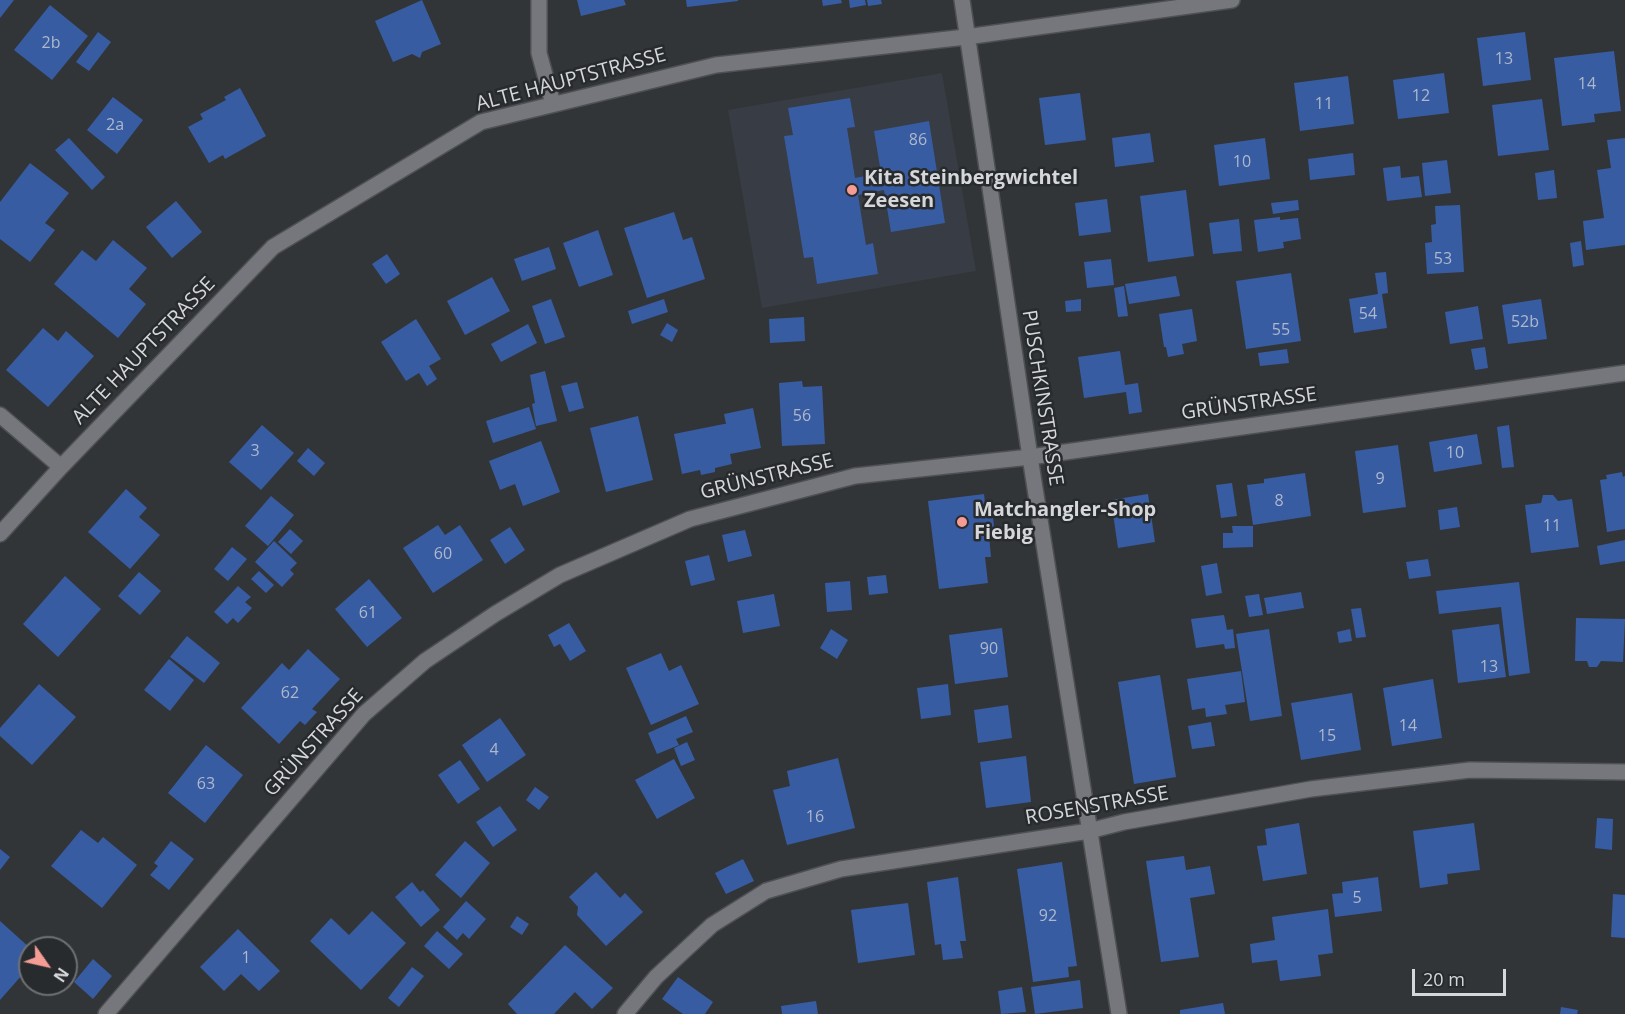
<!DOCTYPE html>
<html>
<head>
<meta charset="utf-8">
<style>
  body { margin:0 }
  #map { position:relative; width:1625px; height:1014px; overflow:hidden; background:#323538; font-family:"Open Sans",sans-serif }
  canvas { display:block }
  .north { position:absolute; left:18px; top:936px; width:60px; height:60px; box-sizing:border-box; background:#282b2e; border:2px solid #6e7073; border-radius:50%; rotate:124deg; font-size:16px; font-weight:700; line-height:24px; text-align:center; color:#d6d7da }
  .north::after { content:''; display:block; margin:auto; width:21px; height:27px; background:#f59c94; clip-path:polygon(50% 0,100% 100%,50% 72%,0 100%) }
  .scale { position:absolute; left:1412px; top:969px; width:94px; height:27px; box-sizing:border-box; border:3px solid #d6d7da; border-top:0; padding-left:8px; font-size:18px; line-height:21px; white-space:nowrap; color:#d6d7da; -webkit-text-stroke:4px #282b2e; paint-order:stroke }
</style>
</head>
<body>
<div id="map">
<canvas width="1625" height="1014"></canvas>
<div class="north">N</div>
<div class="scale">20 m</div>
</div>
<script>
const context = document.querySelector('canvas').getContext('2d');
context.lineJoin = 'round';
function paint(path, color) {
  context.fillStyle = color;
  context.fill(path, 'evenodd');
}
function strokePath(path, color, width, dash) {
  context.strokeStyle = color;
  context.lineWidth = width;
  context.lineCap = dash ? 'butt' : 'round';
  context.setLineDash(dash || []);
  context.stroke(path);
}
function drawText(font, color, halo, rows, align = 'center') {
  context.font = font + ' "Open Sans",sans-serif';
  context.lineWidth = 5;
  context.setLineDash([]);
  context.textBaseline = 'middle';
  context.strokeStyle = halo;
  context.fillStyle = color;
  for (const [text, x, y, turn = 0] of rows) {
    context.save();
    context.translate(x, y);
    context.rotate((+turn || 0) * Math.PI / 180);
    context.textAlign = isNaN(turn) ? turn : align;
    if (halo) context.strokeText(text, 0, 0);
    context.fillText(text, 0, 0);
    context.restore();
  }
}
const built = new Path2D(`
  M942,73L976,271L762,308L728,110Z`);
const building = new Path2D(`
  M0,0H14L0,18Z
  M422,0L441,44L422,52L420,58L412,54L393,62L375,21Z
  M577,0H624L626,5L581,16Z
  M686,0H738V1L687,7Z
  M822,0H841L842,3L823,6Z
  M849,0H865L866,5L850,8Z
  M867,0H881L882,4L868,6Z
  M50,5L88,36L52,80L14,50Z
  M98,32L111,42L89,71L76,62Z
  M1525,32L1531,80L1483,86L1477,38Z
  M1614,51L1621,111L1594,114L1595,122L1562,126L1554,58Z
  M1444,73L1449,113L1398,119L1393,80Z
  M1348,76L1354,124L1300,131L1294,83Z
  M240,88L266,136L225,159L223,155L209,163L188,127L203,119L200,114L226,100L224,97Z
  M1080,93L1086,140L1045,145L1039,98Z
  M113,97L143,120L117,154L87,130Z
  M850,98L855,127L847,128L855,178L881,173L874,131L929,121L945,223L891,232L884,190L858,195L866,245L873,243L878,274L817,284L813,257L804,258L784,136L793,135L788,108Z
  M1542,99L1549,150L1498,156L1492,105Z
  M1150,133L1154,162L1115,167L1112,138Z
  M69,138L105,177L92,190L55,150Z
  M1265,138L1270,179L1219,186L1214,145Z
  M1625,138V245L1586,250L1583,221L1604,218L1597,170L1611,168L1607,140Z
  M1353,153L1355,175L1310,180L1308,159Z
  M1447,160L1451,193L1425,196L1422,163Z
  M30,163L69,193L45,223L55,230L30,262L0,239V202Z
  M1400,166L1401,178L1419,176L1422,197L1387,201L1383,168Z
  M1554,170L1557,198L1538,200L1535,173Z
  M1186,190L1194,256L1148,262L1140,196Z
  M1107,199L1111,232L1079,236L1075,203Z
  M1298,200L1299,210L1273,214L1271,203Z
  M176,201L202,232L172,258L146,227Z
  M1460,205L1464,272L1427,274L1425,243L1432,242L1431,225L1436,224L1435,206Z
  M674,212L683,240L692,237L705,279L647,298L624,228Z
  M1280,217V220L1298,218L1301,239L1283,242L1284,248L1258,252L1254,220Z
  M1239,219L1242,251L1213,254L1209,223Z
  M598,230L613,275L579,287L563,243Z
  M113,240L147,268L129,289L146,304L118,338L54,284L82,250L96,261Z
  M1581,241L1584,265L1573,267L1570,243Z
  M549,247L556,269L522,281L514,259Z
  M387,254L400,274L386,284L372,264Z
  M1111,259L1114,285L1087,288L1084,262Z
  M1386,272L1388,293L1382,294L1387,328L1354,333L1349,299L1378,294L1375,273Z
  M1291,273L1301,341L1246,349L1236,281Z
  M1176,276L1180,296L1129,304L1125,284Z
  M492,277L510,311L465,335L447,301Z
  M1124,286L1128,316L1118,317L1114,288Z
  M551,299L565,337L545,344L532,306Z
  M664,299L668,312L632,324L628,311Z
  M1081,299V311L1066,312L1065,301Z
  M1541,299L1547,339L1508,344L1502,305Z
  M1478,306L1483,339L1450,344L1445,312Z
  M1192,309L1197,341L1182,344L1184,354L1168,357L1166,347H1164L1159,314Z
  M804,317L805,341L770,343L769,319Z
  M416,319L441,359L429,366L437,379L427,386L419,373L406,381L381,342Z
  M667,323L678,330L672,342L660,335Z
  M528,324L537,343L501,362L491,344Z
  M43,328L58,341L66,331L94,356L48,407L6,370Z
  M1485,347L1488,368L1475,370L1471,349Z
  M1287,349L1289,363L1260,366L1258,353Z
  M1120,351L1125,385L1138,383L1142,412L1129,414L1126,392L1084,398L1078,357Z
  M545,371L557,421L536,426L532,404L535,403L530,375Z
  M802,381L803,387L822,386L825,444L782,446L779,383Z
  M577,382L584,408L569,412L561,386Z
  M529,407L536,429L493,443L486,421Z
  M753,408L761,448L730,454L732,464L715,468V472L701,475L700,470L682,474L674,434L724,424H726L724,414Z
  M638,416L653,480L606,492L590,428Z
  M262,425L294,453L261,490L229,462Z
  M1509,425L1514,467L1502,468L1497,427Z
  M1477,434L1482,464L1434,472L1429,442Z
  M541,441L560,492L523,506L515,484L500,490L489,461Z
  M1398,445L1406,507L1363,513L1355,451Z
  M308,448L325,463L314,476L297,461Z
  M1622,472L1623,477L1625,476V529L1607,532L1600,480L1607,479L1606,475Z
  M1305,473L1311,516L1253,525L1247,485L1264,483V479Z
  M1232,483L1237,516L1221,518L1216,485Z
  M126,489L147,508L139,517L160,535L130,569L88,532Z
  M984,494L986,511L992,510L995,534L989,535L991,557H985L988,583L939,589L928,501Z
  M1148,494L1155,542L1118,548L1111,500Z
  M1543,495H1553L1558,501L1572,499L1579,547L1531,553L1525,505L1541,503Z
  M271,496L294,515L268,546L245,526Z
  M1457,507L1460,527L1440,530L1438,510Z
  M438,525L445,535L460,525L483,560L433,593L403,548Z
  M1232,526H1253V547L1223,548V533H1233Z
  M510,527L525,550L505,564L490,540Z
  M290,529L303,541L291,554L278,542Z
  M745,530L752,556L728,562L722,535Z
  M1625,540V561L1600,565L1597,546Z
  M274,541L297,563L290,570L294,574L282,587L255,562Z
  M232,547L247,559L228,581L214,569Z
  M709,555L715,580L691,586L685,561Z
  M1428,559L1431,576L1409,579L1406,562Z
  M1217,563L1222,593L1206,596L1201,566Z
  M259,571L274,585L266,593L251,579Z
  M139,572L161,591L140,615L118,596Z
  M886,575L888,593L869,595L867,577Z
  M65,576L101,609L58,657L23,624Z
  M369,579L402,618L367,647L335,609Z
  M850,581L852,610L827,612L825,583Z
  M1519,582L1530,673L1509,676L1501,607L1439,614L1436,591Z
  M238,586L251,597L245,602L252,608L238,623L233,618L227,624L214,612Z
  M1301,592L1304,608L1267,614L1264,598Z
  M774,594L780,626L743,633L737,601Z
  M1259,594L1263,615L1249,617L1245,596Z
  M1361,608L1366,637L1356,638L1351,609Z
  M1224,615L1227,630L1233,629L1235,648L1225,649L1224,644L1196,648L1191,619Z
  M1576,618L1625,619L1623,662L1601,661L1597,667H1589L1587,661H1575Z
  M569,623L586,651L570,661L560,644L554,647L548,635Z
  M1499,624L1506,677L1458,683L1452,630Z
  M1002,628L1008,677L955,684L949,635Z
  M831,629L848,640L837,659L820,648Z
  M1269,629L1282,716L1250,721L1236,634Z
  M1350,629L1352,641L1339,643L1337,632Z
  M187,636L220,663L204,683L170,657Z
  M308,649L340,679L312,709L317,712L305,725L300,721L279,744L241,708L282,663L289,670Z
  M661,653L669,671L681,665L699,704L651,725L626,668Z
  M169,659L194,680L170,711L144,690Z
  M1241,671L1245,702L1225,705L1227,714L1206,717L1205,708L1192,710L1187,679Z
  M1160,675L1176,777L1134,784L1118,682Z
  M1433,679L1442,738L1392,746L1383,688Z
  M39,684L76,717L32,765L0,736V728Z
  M948,684L951,715L921,719L917,688Z
  M1352,693L1361,750L1301,760L1291,703Z
  M1008,705L1012,738L978,743L974,710Z
  M686,716L693,732L676,739L679,745L657,754L648,733Z
  M500,718L526,755L487,782L462,745Z
  M1211,722L1215,746L1192,749L1188,726Z
  M687,742L695,760L681,766L674,748Z
  M206,745L243,775L205,823L168,793Z
  M1026,756L1031,802L986,808L980,762Z
  M838,758L855,828L787,845L773,790L790,786L787,771Z
  M674,759L695,798L657,819L635,780Z
  M460,760L480,789L458,804L438,775Z
  M535,787L549,797L539,810L526,800Z
  M500,806L517,830L493,847L476,822Z
  M1597,818L1613,819L1612,850L1595,848Z
  M1299,823L1307,874L1263,881L1257,846L1267,845L1265,829Z
  M1474,823L1480,870L1447,874L1448,884L1420,888L1413,831Z
  M81,830L98,843L103,837L137,865L102,908L51,866Z
  M171,841L194,859L169,890L150,875L158,866L154,863Z
  M465,841L490,863L461,898L435,875Z
  M0,849L10,857L0,870Z
  M1184,856L1186,870L1210,866L1215,894L1190,898L1199,957L1161,962L1146,861Z
  M743,859L754,881L726,894L715,873Z
  M1062,862L1077,966L1068,967L1069,977L1033,982L1017,869Z
  M596,872L620,898L625,893L643,912L606,946L577,915L578,907L569,897Z
  M958,877L966,941H960L963,958L943,960L941,944L935,945L927,882Z
  M1378,877L1382,911L1335,917L1332,894L1343,893L1342,882Z
  M412,882L420,892L423,890L440,910L421,927L395,897Z
  M1613,894L1625,895V938L1611,937Z
  M466,901L486,919L469,939L463,933L457,940L443,927Z
  M908,903L915,955L858,963L851,910Z
  M1328,909L1333,953L1318,955L1321,976L1280,981L1277,960L1252,963L1250,944L1275,940L1272,917Z
  M372,911L406,943L361,990L310,941L331,918L349,935Z
  M517,916L529,924L522,935L510,927Z
  M0,921L30,948V966L0,1000Z
  M238,929L280,971L259,991L241,974L224,991L200,967Z
  M437,931L463,954L449,969L424,946Z
  M565,945L613,988L592,1009L575,992L554,1014H517L508,1004Z
  M93,959L112,976L93,999L74,982Z
  M412,967L424,976L399,1007L388,998Z
  M678,977L713,1002L705,1014H683L662,999Z
  M1080,980L1083,1008L1035,1014L1031,987Z
  M1022,987L1026,1012L1001,1014L998,991Z
  M816,1001L818,1014H782L781,1006Z
  M1223,1003L1225,1014H1180V1010Z
  M1561,1007L1578,1010L1577,1014H1560Z`);
const minor = new Path2D(`
  M539,0V53L553,104
  M962,0L1030,457L1119,1014
  M0,415L61,467
  M0,534L61,467L273,247L481,122L716,65L966,37L1232,0
  M106,1014L364,714L425,661L495,614L560,575L690,519L855,476L1030,457L1625,373
  M625,1014L656,977L712,925L766,891L841,869L1089,831L1124,822L1311,789L1470,770L1625,772`);
const markers = [
  [852,190,6,"#f59c94"],
  [962,522,6,"#f59c94"]
];
const numberNames = [
  ["2b",51,43],
  ["13",1504,59],
  ["14",1587,84],
  ["12",1421,96],
  ["11",1324,104],
  ["2a",115,125],
  ["86",918,140],
  ["10",1242,162],
  ["53",1443,259],
  ["54",1368,314],
  ["52b",1525,322],
  ["55",1281,330],
  ["56",802,416],
  ["3",255,451],
  ["10",1455,453],
  ["9",1380,479],
  ["8",1279,501],
  ["11",1552,526],
  ["60",443,554],
  ["61",368,613],
  ["90",989,649],
  ["13",1489,667],
  ["62",290,693],
  ["14",1408,726],
  ["15",1327,736],
  ["4",494,750],
  ["63",206,784],
  ["16",815,817],
  ["5",1357,898],
  ["92",1048,916],
  ["1",246,958]
];
const streetNames = [
  ["ALTE HAUPTSTRASSE",571,80,-15],
  ["ALTE HAUPTSTRASSE",144,351,-46],
  ["PUSCHKINSTRASSE",1042,398,81],
  ["GRÜNSTRASSE",1249,404,-8],
  ["GRÜNSTRASSE",767,477,-14],
  ["GRÜNSTRASSE",314,743,-48],
  ["ROSENSTRASSE",1097,806,-10]
];
const poiNames = [
  ["Kita Steinbergwichtel",864,178],
  ["Zeesen",864,201],
  ["Matchangler-Shop",974,510],
  ["Fiebig",974,533]
];
paint(built, '#373c45');
paint(building, '#385ca2');
strokePath(minor, '#4f5054', 18);
strokePath(minor, '#75777c', 15);
for (const [x, y, r, color] of markers) {
  const dot = new Path2D();
  dot.arc(x, y, r, 0, 2 * Math.PI);
  context.fillStyle = color;
  context.fill(dot);
  strokePath(dot, '#282b2e', 2);
}
drawText('16px', '#aeb8cc', null, numberNames);
drawText('20px', '#d6d7da', '#282b2e', streetNames);
drawText('bold 20px', '#d6d7da', '#282b2e', poiNames, 'left');
</script>
</body>
</html>
